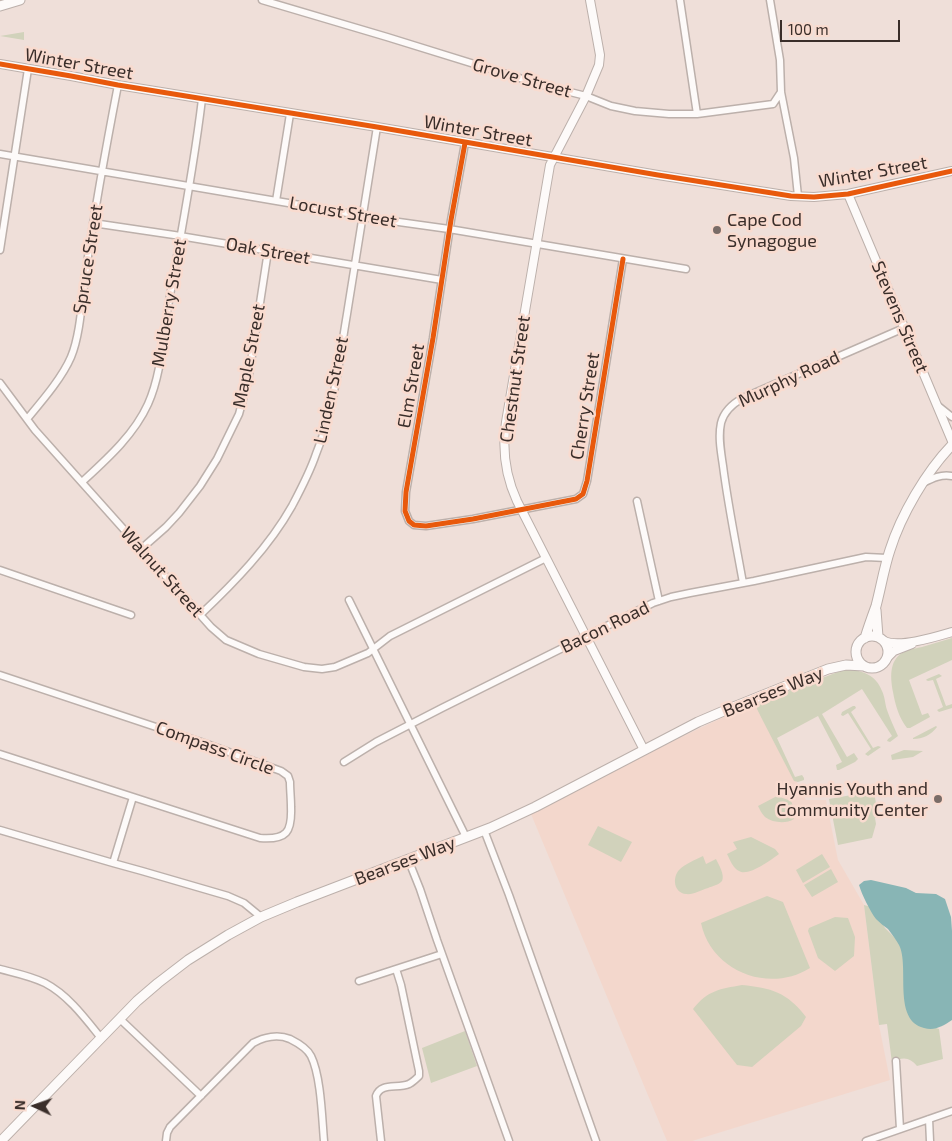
<!DOCTYPE html>
<html>
<head>
<meta charset="utf-8">
<style>
  body { margin:0 }
  #map { position:relative; width:952px; height:1141px; overflow:hidden; background:#efdfd9; font-family:"Exo 2",sans-serif }
  canvas { display:block }
  .north { position:absolute; left:10px; top:1081px; width:50px; height:50px; -webkit-text-stroke:4px #f9dbcf; paint-order:stroke; rotate:273deg; font-size:14px; font-weight:700; line-height:20px; text-align:center; color:#3a2e2a }
  .north::after { content:''; display:block; margin:auto; width:18px; height:22px; background:#3a2e2a; clip-path:polygon(50% 0,100% 100%,50% 72%,0 100%) }
  .scale { position:absolute; left:780px; top:20px; width:120px; height:22px; box-sizing:border-box; border:2px solid #3a2e2a; border-top:0; padding-left:6px; font-size:15px; line-height:18px; white-space:nowrap; color:#3a2e2a; -webkit-text-stroke:4px #f9dbcf; paint-order:stroke }
</style>
</head>
<body>
<div id="map">
<canvas width="952" height="1141"></canvas>
<div class="north">N</div>
<div class="scale">100 m</div>
</div>
<script>
const context = document.querySelector('canvas').getContext('2d');
context.lineJoin = 'round';
function paint(path, color) {
  context.fillStyle = color;
  context.fill(path, 'evenodd');
}
function strokePath(path, color, width, dash) {
  context.strokeStyle = color;
  context.lineWidth = width;
  context.lineCap = dash ? 'butt' : 'round';
  context.setLineDash(dash || []);
  context.stroke(path);
}
function drawText(font, color, halo, rows, align = 'center') {
  context.font = font + ' "Exo 2",sans-serif';
  context.lineWidth = 5;
  context.setLineDash([]);
  context.textBaseline = 'middle';
  context.strokeStyle = halo;
  context.fillStyle = color;
  for (const [text, x, y, turn = 0] of rows) {
    context.save();
    context.translate(x, y);
    context.rotate((+turn || 0) * Math.PI / 180);
    context.textAlign = isNaN(turn) ? turn : align;
    if (halo) context.strokeText(text, 0, 0);
    context.fillText(text, 0, 0);
    context.restore();
  }
}
const built = new Path2D(`
  M757,704L806,800H826L838,860L864,905L879,1025L890,1080L692,1141H667L531,814L673,741L732,713Z`);
const green = new Path2D(`
  M24,32V40L0,36Z
  M952,638V660L909,680L922,715L928,713L930,717L910,728H907C899,718 895,704 893,692C890,676 889,658 906,651C911,649 917,648 922,647C932,644 942,641 952,638Z
  M843,670C860,669 876,674 882,691C885,697 885,704 887,710C890,719 894,727 898,736L890,742L887,741L888,739L892,736L862,689L822,714L847,757L854,753L858,759L855,762L839,770H837L836,765L842,762L818,716L777,738L795,777L802,775L804,778V780L798,782L794,781L762,719L757,709V706L762,701Z
  M939,674L942,676L936,679L946,706L952,704V708L939,712L937,710L943,707L933,680L928,681L926,680L927,679Z
  M853,706H855L856,708L851,712L873,748L878,746L881,747L868,756L865,754L871,749L848,713L843,716L841,715L842,712Z
  M936,726L937,727C931,735 923,739 913,739V738Z
  M904,750L923,751L913,757L892,760L891,755Z
  M874,791L878,817L875,818L876,824L872,838L838,845L829,799Z
  M777,796L791,801C794,807 795,813 794,819C786,824 773,823 765,817C762,814 760,810 758,806Z
  M598,826L632,842L621,862L588,845Z
  M751,837L775,849L779,854C771,860 748,877 739,871C733,868 730,860 727,854L737,849L733,842Z
  M822,854L830,867L803,883L796,870Z
  M703,856L706,864L716,859C719,865 725,875 722,881C719,885 712,886 708,888C701,890 693,895 686,894C674,893 672,878 679,870C685,864 695,860 703,856Z
  M831,869L838,882L812,897L804,885Z
  M767,896L783,902L810,968C769,994 711,971 701,923Z
  M864,905L879,909V918L885,928L901,944L933,1027L939,1029L943,1059L917,1066C910,1057 902,1056 892,1063L887,1024L879,1025Z
  M835,917L848,918L855,937L854,956L835,971L818,958L808,931L809,928Z
  M742,985C771,988 787,992 806,1017L801,1026L752,1067L737,1065L693,1009C708,990 720,989 742,985Z
  M465,1031L477,1066L431,1083L422,1048Z`);
const water = new Path2D(`
  M871,880L906,888L916,893L936,894L945,899L951,917L952,931V1020C943,1026 935,1031 924,1028C892,1020 910,966 899,945C896,940 892,934 888,929C884,926 880,923 876,919C870,911 862,895 859,885L864,881Z`);
const minor = new Path2D(`
  M262,0L387,37L542,85L586,96L611,106L635,111L669,114H697L773,104L781,92
  M680,0L697,114
  M770,0L780,60L781,92L794,158L798,196
  M465,143L451,220L433,338L406,492L405,511L409,521L414,525L426,526L473,519L576,499L583,494L587,481L623,259
  M0,154L347,213L363,217L449,229L686,269
  M276,201L290,114
  M93,223L174,235L442,280
  M0,250L28,69
  M0,383L35,430L211,627L226,640L259,654L304,667L322,669L335,667L368,653L390,636L546,558
  M937,405L952,417
  M27,419C42,401 62,378 71,357C81,333 82,296 86,270C95,208 106,147 118,85
  M82,482C107,459 134,435 148,404C162,373 163,334 169,301C181,234 194,167 202,99
  M923,483C933,478 941,474 952,476
  M637,501L659,601
  M141,549L166,527L179,513L200,486L217,459L239,414L248,381L268,251
  M0,570L131,615
  M743,583C736,544 728,505 723,466C721,452 718,437 721,423C724,411 732,404 743,398L904,328
  M349,600L466,837
  M200,615C234,583 269,547 292,506C301,489 310,472 316,454C334,410 339,361 347,314C357,252 367,190 377,127
  M0,675L204,743L281,771L288,776L290,782C290,790 291,798 291,807C292,832 287,840 260,838L0,754
  M344,762L376,742L442,708L653,603L671,597L690,593L754,581L866,557L887,558
  M0,830L113,863L142,871L228,896L244,903L261,917
  M484,830L509,895L596,1141
  M408,859L420,889L437,940L509,1141
  M113,863L133,797
  M0,969C15,973 31,976 45,983C68,995 85,1018 101,1038
  M359,981L442,954
  M120,1019L201,1096
  M896,1061L900,1129
  M929,1119L930,1141
  M166,1141L167,1133L170,1127L253,1043C264,1037 278,1034 290,1039C298,1043 307,1048 311,1056C321,1076 322,1118 324,1141
  M381,1141L376,1096C381,1082 397,1089 409,1084C413,1082 416,1079 419,1076V1071L401,985L396,969
  M866,1141L952,1111`);
const tertiary = new Path2D(`
  M590,0L600,55L599,65L586,96L550,165L506,422C502,449 505,475 517,501L644,750
  M0,64L71,76L118,85L377,127L658,175L791,196L814,197L848,194L952,171
  M848,194L952,441
  M884,641C900,648 935,637 952,632
  M888,657L894,651L912,644`);
const secondary = new Path2D(`
  M0,6L20,0
  M876,610L878,637
  M856 652a16 16 0 1 1 32 0a16 16 0 1 1-32 0Z
  M865,638C868,628 872,617 876,606C881,587 884,568 890,550C901,515 926,472 952,445
  M1,1141L137,1001L158,983L188,960L228,935L261,917L297,902L490,828L535,807L698,722L726,710L828,669L846,665L864,666`);
const cycleway = new Path2D(`
  M0,64L71,76L118,85L377,127L658,175L791,196L814,197L848,194L952,171
  M465,143L451,220L433,338L406,492L405,511L409,521L414,525L426,526L473,519L576,499L583,494L587,481L623,259`);
const markers = [
  [717,230,5,"#796c67"],
  [938,799,5,"#796c67"]
];
const streetNames = [
  ["Winter Street",79,64,10],
  ["Grove Street",522,78,16],
  ["Winter Street",478,131,10],
  ["Winter Street",873,172,-10],
  ["Locust Street",343,212,10],
  ["Oak Street",268,251,10],
  ["Spruce Street",88,259,-81],
  ["Mulberry Street",169,303,-80],
  ["Stevens Street",900,317,67],
  ["Maple Street",249,356,-79],
  ["Chestnut Street",515,379,-82],
  ["Murphy Road",789,379,-25],
  ["Elm Street",411,386,-80],
  ["Linden Street",331,390,-78],
  ["Cherry Street",585,406,-81],
  ["Walnut Street",162,572,48],
  ["Bacon Road",605,627,-26],
  ["Bearses Way",773,692,-22],
  ["Compass Circle",215,748,20],
  ["Bearses Way",405,861,-21]
];
const poiNames = [
  ["Cape Cod",727,220],
  ["Synagogue",727,241],
  ["Hyannis Youth and",928,789,"right"],
  ["Community Center",928,810,"right"]
];
paint(built, '#f3d7cc');
paint(green, '#d1d2bb');
paint(water, '#88b5b5');
strokePath(minor, '#bcb0ab', 9);
strokePath(tertiary, '#bcb0ab', 10);
strokePath(secondary, '#bcb0ab', 11);
strokePath(minor, '#fdfaf9', 6);
strokePath(tertiary, '#fdfaf9', 8);
strokePath(secondary, '#fdfaf9', 9);
strokePath(cycleway, '#e8590c', 5);
for (const [x, y, r, color] of markers) {
  const dot = new Path2D();
  dot.arc(x, y, r, 0, 2 * Math.PI);
  context.fillStyle = color;
  context.fill(dot);
  strokePath(dot, '#f9dbcf', 2);
}
drawText('18px', '#3a2e2a', '#f9dbcf', streetNames);
drawText('18px', '#3a2e2a', '#f9dbcf', poiNames, 'left');
</script>
</body>
</html>
